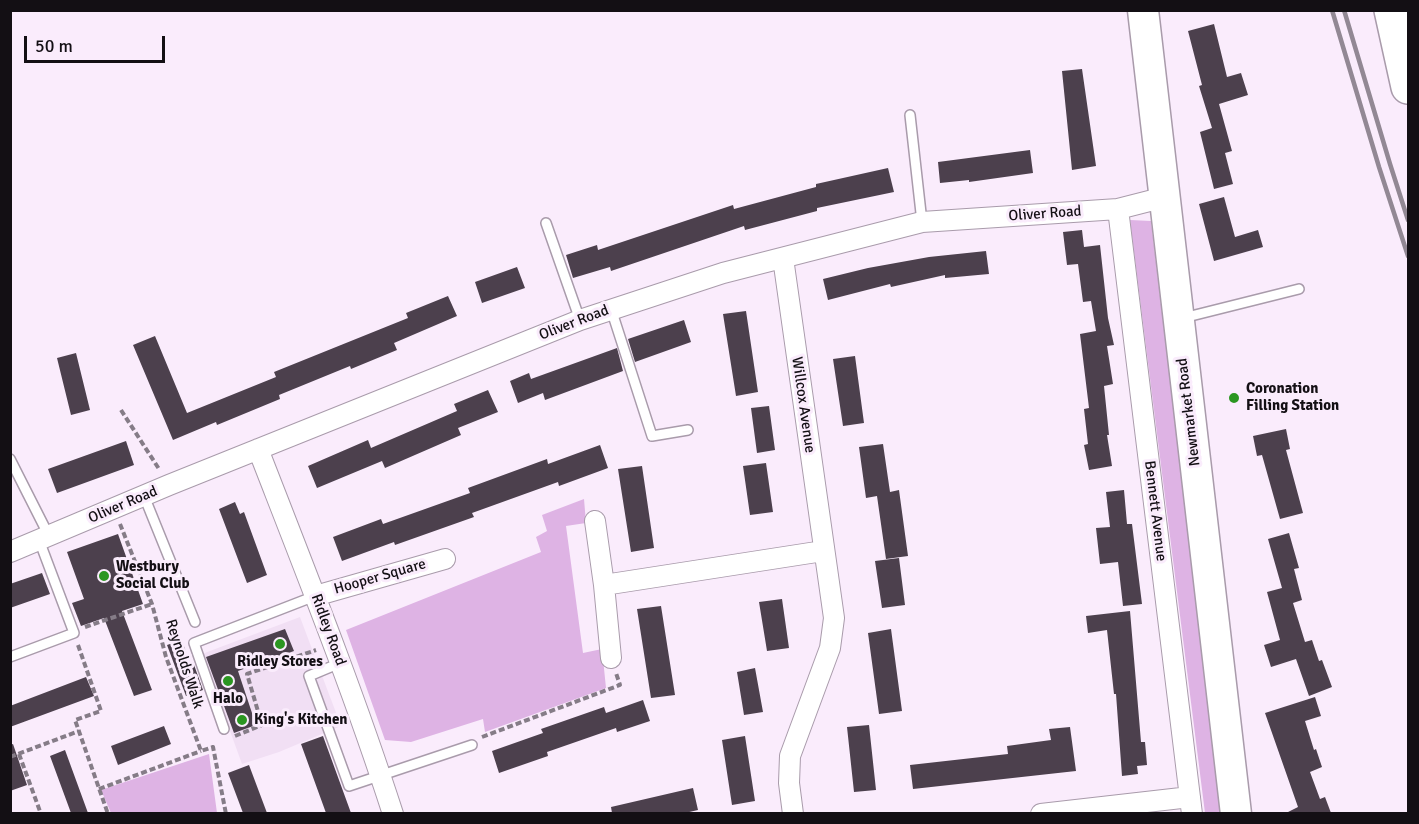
<!DOCTYPE html>
<html>
<head>
<meta charset="utf-8">
<style>
  body { margin:0 }
  #map { position:relative; width:1419px; height:824px; overflow:hidden; background:#faecfc; font-family:Signika,sans-serif }
  canvas { display:block }
  .frame { position:absolute; inset:0; border:12px solid #130f14; pointer-events:none }
  .scale { position:absolute; left:24px; top:36px; width:141px; height:27px; box-sizing:border-box; border:3px solid #130f14; border-top:0; padding-left:8px; font-size:18px; line-height:21px; white-space:nowrap; color:#130f14; -webkit-text-stroke:4px #faecfc; paint-order:stroke }
</style>
</head>
<body>
<div id="map">
<canvas width="1419" height="824"></canvas>
<div class="frame"></div>
<div class="scale">50 m</div>
</div>
<script>
const context = document.querySelector('canvas').getContext('2d');
context.lineJoin = 'round';
function paint(path, color) {
  context.fillStyle = color;
  context.fill(path, 'evenodd');
}
function strokePath(path, color, width, dash) {
  context.strokeStyle = color;
  context.lineWidth = width;
  context.lineCap = dash ? 'butt' : 'round';
  context.setLineDash(dash || []);
  context.stroke(path);
}
function drawText(font, color, halo, rows, align = 'center') {
  context.font = font + ' Signika,sans-serif';
  context.lineWidth = 6;
  context.setLineDash([]);
  context.textBaseline = 'middle';
  context.strokeStyle = halo;
  context.fillStyle = color;
  for (const [text, x, y, turn = 0] of rows) {
    context.save();
    context.translate(x, y);
    context.rotate((+turn || 0) * Math.PI / 180);
    context.textAlign = isNaN(turn) ? turn : align;
    if (halo) context.strokeText(text, 0, 0);
    context.fillText(text, 0, 0);
    context.restore();
  }
}
const built = new Path2D(`
  M300,617L341,726L279,752L242,764L202,654Z`);
const green = new Path2D(`
  M1130,220L1151,221L1222,813H1205Z
  M584,499L586,523L566,526L583,653L602,649L606,688L485,732L483,719L411,742L385,740L346,630L541,552L536,537L547,531L542,515Z
  M209,754L217,813H111L101,790Z`);
const building = new Path2D(`
  M1214,24L1227,77L1241,73L1248,95L1219,104L1232,151L1225,153L1233,184L1214,189L1200,132L1212,128L1199,86L1202,85L1188,31Z
  M1082,69L1096,166L1072,170L1062,71Z
  M1030,150L1033,173L969,182V180L940,183L938,162Z
  M888,168L894,192L817,208V211L745,230L744,226L611,271L610,267L573,278L566,255L597,245L598,250L733,205L734,209L816,187V184Z
  M1224,197L1235,237L1258,230L1263,247L1214,261L1199,204Z
  M1082,230L1084,247L1100,245L1108,318L1114,345L1107,346L1113,384L1104,386L1109,435H1107L1112,466L1089,470L1084,445L1088,444L1084,409L1089,408L1080,334L1096,331L1091,301L1083,302L1078,264L1067,265L1063,232Z
  M986,251L989,274L945,278V275L891,287L890,284L828,300L823,279L868,268L929,257Z
  M517,267L525,288L482,303L475,282Z
  M448,296L457,316L394,343L397,350L351,369L350,366L279,395L280,399L217,425L216,422L173,440L133,345L155,336L187,413L276,377L274,372L408,318L406,313Z
  M746,311L758,392L736,396L723,314Z
  M684,320L691,342L635,362L628,339Z
  M617,348L623,371L545,400L543,393L518,403L510,381L529,373L531,379Z
  M76,353L90,410L71,415L57,358Z
  M855,356L864,423L843,426L833,359Z
  M488,390L498,412L458,428L461,435L385,468L382,461L317,488L308,466L368,440L371,448L457,411L454,404Z
  M769,406L775,450L757,453L751,408Z
  M1286,429L1290,449L1286,450L1303,513L1280,519L1262,455L1257,456L1253,436Z
  M126,441L134,465L57,493L48,469Z
  M883,444L890,492L899,490L908,556L886,559L877,496L866,498L859,447Z
  M600,445L608,468L559,486L558,482L472,513L474,517L395,545L394,542L342,561L333,537L381,519L383,524L470,493L468,488L547,459L548,464Z
  M766,463L773,512L750,515L743,466Z
  M642,466L654,548L631,552L618,469Z
  M1124,490L1127,524H1132L1142,604L1123,606L1118,562L1100,564L1096,528L1110,527L1106,492Z
  M235,502L240,514L244,512L267,575L247,583L219,509Z
  M1289,533L1299,568L1294,569L1302,600L1293,603L1305,642L1312,640L1319,661L1322,660L1332,687L1309,696L1296,659L1271,667L1264,645L1280,640L1267,592L1282,588L1268,539Z
  M118,534L143,604L122,611L152,690L134,696L104,618L81,626L72,603L84,599L67,552Z
  M899,558L905,605L882,608L875,561Z
  M42,573L50,594L10,608V584Z
  M782,599L789,648L767,651L759,602Z
  M661,606L675,695L651,698L637,609Z
  M1130,611L1141,742H1145L1147,765L1137,766L1138,774L1122,776L1116,694H1114L1107,630L1088,633L1086,616Z
  M285,629L294,651L238,671L256,725L234,733L206,657Z
  M891,629L902,711L879,714L868,633Z
  M182,640L190,663L193,662L203,690L186,696L167,645Z
  M755,668L763,712L744,715L737,672Z
  M86,677L94,696L10,727V706Z
  M1315,697L1321,716L1305,721L1314,750L1316,749L1322,767L1310,772L1320,799L1325,797L1331,813H1286L1298,807L1265,713Z
  M643,700L650,721L617,732L616,728L547,752L548,756L499,773L492,751L543,733L541,729L604,707L606,713Z
  M869,725L876,790L854,792L847,727Z
  M164,726L171,744L118,765L111,746Z
  M1070,727L1076,771L913,789L910,765L1008,754L1007,746L1051,740L1049,729Z
  M323,736L351,813H326L301,744Z
  M745,736L755,801L732,805L722,740Z
  M13,744L27,785L10,791V745Z
  M65,750L88,813H71L50,756Z
  M249,765L267,813H243L228,773Z
  M693,788L698,810L685,813H612L611,807Z`);
const path = new Path2D(`
  M121,410L159,469
  M120,524L152,604L166,657L201,751L213,747L226,814
  M85,627L152,604
  M78,645L101,711L75,720L108,814
  M235,736L262,725L247,674L316,650
  M482,737L620,685L616,673
  M19,754L41,814
  M10,757L79,731
  M99,789L201,751`);
const lane = new Path2D(`
  M910,115L922,222
  M546,223L580,320
  M611,309L652,436L688,430
  M1183,318L1299,289
  M10,459L49,536
  M144,496L195,622
  M10,657L74,633L39,540
  M340,663L309,676L349,786L472,745
  M224,729L194,643L315,596`);
const street = new Path2D(`
  M1118,209L1192,814
  M783,258L834,618L830,648L790,756L789,783L793,814
  M258,449C305,570 353,690 393,814
  M595,521L604,585L611,658
  M10,552L169,485L580,320L723,273L922,222L1118,209L1165,197
  M604,585L823,551
  M315,596L445,559
  M1041,814L1190,797`);
const primary = new Path2D(`
  M1143,10L1236,814`);
const highway = new Path2D(`
  M1391,10L1408,87`);
const rail = new Path2D(`
  M1332,10L1379,167L1408,256
  M1344,10L1390,164L1408,220`);
const markers = [
  [1234,398,6,"#2b9621"],
  [104,576,6,"#2b9621"],
  [280,644,6,"#2b9621"],
  [228,681,6,"#2b9621"],
  [242,720,6,"#2b9621"]
];
const streetNames = [
  ["Oliver Road",1045,214,-4],
  ["Oliver Road",574,323,-21],
  ["Willcox Avenue",803,405,82],
  ["Newmarket Road",1189,412,-97],
  ["Oliver Road",123,505,-23],
  ["Bennett Avenue",1155,511,83],
  ["Hooper Square",380,577,-16],
  ["Ridley Road",328,630,70],
  ["Reynolds Walk",184,664,72]
];
const poiNames = [
  ["Coronation",1246,389],
  ["Filling Station",1246,406],
  ["Westbury",116,567],
  ["Social Club",116,584],
  ["Ridley Stores",280,662,"center"],
  ["Halo",228,699,"center"],
  ["King's Kitchen",254,720]
];
paint(built, '#f1dff4');
paint(green, '#deb3e4');
paint(building, '#4c404d');
strokePath(lane, '#a99bab', 12);
strokePath(street, '#a99bab', 22);
strokePath(primary, '#a99bab', 33);
strokePath(highway, '#a99bab', 36);
strokePath(path, '#857c87', 4, [6, 3]);
strokePath(lane, '#fff', 9);
strokePath(street, '#fff', 20);
strokePath(primary, '#fff', 30);
strokePath(highway, '#fff', 33);
strokePath(rail, '#928894', 4.5);
for (const [x, y, r, color] of markers) {
  const dot = new Path2D();
  dot.arc(x, y, r, 0, 2 * Math.PI);
  context.fillStyle = color;
  context.fill(dot);
  strokePath(dot, '#faecfc', 2);
}
drawText('15px', '#130f14', '#faecfc', streetNames);
drawText('bold 15px', '#130f14', '#faecfc', poiNames, 'left');
</script>
</body>
</html>
